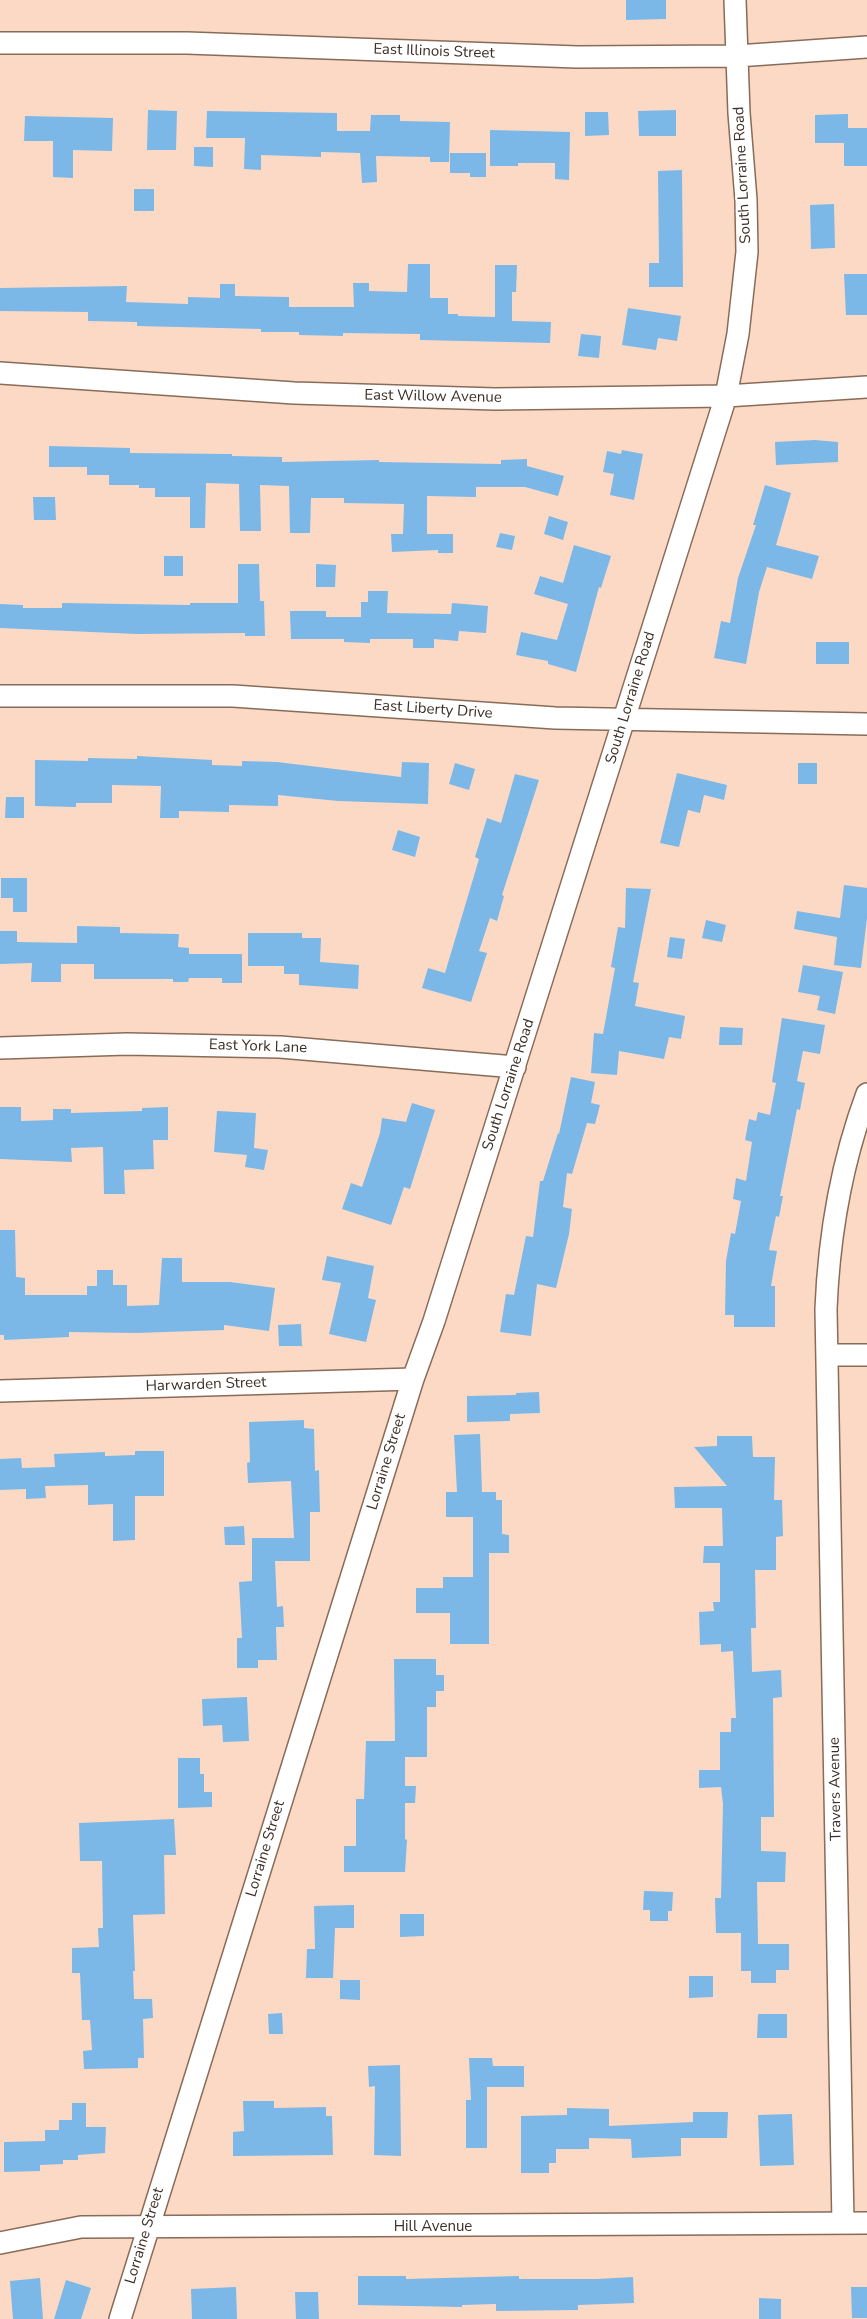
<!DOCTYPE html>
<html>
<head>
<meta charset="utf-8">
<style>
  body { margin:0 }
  canvas { display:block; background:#fbd9c4 }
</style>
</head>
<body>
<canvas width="867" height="2319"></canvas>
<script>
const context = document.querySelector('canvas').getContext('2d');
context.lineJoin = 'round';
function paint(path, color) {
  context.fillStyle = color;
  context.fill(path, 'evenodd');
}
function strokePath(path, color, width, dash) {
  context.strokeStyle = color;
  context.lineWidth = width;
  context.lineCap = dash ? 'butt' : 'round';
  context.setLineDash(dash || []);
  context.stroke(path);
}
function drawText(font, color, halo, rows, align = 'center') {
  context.font = font + ' "Nunito Sans",sans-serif';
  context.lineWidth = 4;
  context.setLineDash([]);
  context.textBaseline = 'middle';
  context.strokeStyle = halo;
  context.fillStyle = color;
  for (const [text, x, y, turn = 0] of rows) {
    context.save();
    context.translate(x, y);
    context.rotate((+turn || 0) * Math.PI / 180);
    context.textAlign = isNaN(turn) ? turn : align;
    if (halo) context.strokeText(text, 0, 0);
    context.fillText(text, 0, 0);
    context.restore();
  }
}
const building = new Path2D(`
  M626,0H666V19L626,20Z
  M148,110L177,111L176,150H147Z
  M676,110V136H639L638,111Z
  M207,111L337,113V131H370L371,115H400V121L450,122L449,162H430V157L376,156L377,182L362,183L360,153L321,152V157L261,155V170L244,169L245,138H206Z
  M585,112H608L609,135L585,136Z
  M848,114V128H867V166H844V143H815V115Z
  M25,116L113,118L112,151L73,150V178L53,177V141H24Z
  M490,130L570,132L569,180L555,179V163H518V166H490Z
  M194,147H213V167L194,166Z
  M450,153H486V177H470V173H450Z
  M682,170L683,287H649V263H659L658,171Z
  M134,189H154V211H134Z
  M834,204L835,248L811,249L810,205Z
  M408,264H430V298H448V314H458V316L495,317V265H517L516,292H512V321L551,322L550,343L420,340V334L343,333V336L299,335V332H261V329L137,326V322L88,321V312L0,311V288L127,286L126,302L188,304V297L220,298V284H235V296L289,297V307H354L353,283H369V291L407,292Z
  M844,274H867V315H846Z
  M628,308L681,316L677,341L658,338L656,350L622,345Z
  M581,334L601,336L599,358L578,356Z
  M815,440L838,442V462L776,465L775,442Z
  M49,446L130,448V453L232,454V456L282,457V462L379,460V462L501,464V460L527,459V466L564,476L558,496L525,487H476V497L427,496V534H453V553H438V550L392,552L391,534H403L404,504L344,503V498H311L310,533H290L289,486L260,485L261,531H240L239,484L206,483L205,528H190V497H155V488H139V485H109V475H87V467H49Z
  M622,450L643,454L634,500L610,495L614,474L603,472L607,451L621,454Z
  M765,485L791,493L776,545L819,556L812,579L767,567L759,592L746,664L714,658L721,621L730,623L738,578L756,525H753Z
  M33,497H55L56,520H34Z
  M549,516L568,522L563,540L544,534Z
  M500,533L515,536L512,550L496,547Z
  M574,545L611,556L601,588L599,587L576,672L548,664V661L516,655L521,632L557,640L568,604L534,594L540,576L563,583Z
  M164,556H183V576H164Z
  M238,564H259L260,601H264L265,636H245V633L137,634L0,628V604L23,605V608H62V603L190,605V603H238Z
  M316,564L336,565L335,587H316Z
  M368,591H388L387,613L451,614L452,603L488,606L486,633L459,631L458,641L434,639V648H413V639H370V643L344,642V639H291L290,611H326V617H361V602H368Z
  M816,642H849V664H816Z
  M137,756L212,760V765L242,766V761L277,762L401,777L402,762L429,763L428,804L338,801L278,795V806L229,805V812L179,811V818H160L161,786L112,785V803H76V807L35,806V760L88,761V758L137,759Z
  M455,763L475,769L469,790L449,784Z
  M798,763H817V784H798Z
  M677,773L727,785L724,800L704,795L700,813L688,810L679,847L660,843Z
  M515,774L539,780L502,895L504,896L497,921L490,918L479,951L487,953L471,1002L422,988L428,968L445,973L479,859L475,857L487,818L501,823Z
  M6,797H24V818H5Z
  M398,830L420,837L415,857L392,850Z
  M1,878H27V912H13V898H1Z
  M844,885L867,888V918L861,968L834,965L837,937L794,929L797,911L840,918Z
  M626,888L651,889L633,982L639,983L635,1006L685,1016L681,1039L669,1037L664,1059L619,1051L617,1075L591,1073L594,1033L603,1034L615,968L611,967L618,927L625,928Z
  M706,920L726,925L722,942L702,938Z
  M77,926L120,927V933L179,934L178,947L189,948V954H242V983H222V978H189L188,982H173V979H94V964H61V982H31L32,963L0,964V931H17V942L77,943Z
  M248,933H302V938H321L320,962L359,965L358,989L299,985V974H284V966H248Z
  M670,937L685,939L682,959L667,957Z
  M803,965L843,972L835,1014L817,1010L820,996L798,992Z
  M782,1018L825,1025L820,1054L803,1051L797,1081L805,1083L800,1110L797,1109L780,1196H783L779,1217L776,1216L769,1250L777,1251L771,1286H775V1327H734V1315H725L726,1261L731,1233L735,1234L741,1201L733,1199L736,1178L746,1181L752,1142L745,1140L749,1119L756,1121L758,1112L770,1115L776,1083L772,1082Z
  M720,1027L743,1028L742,1045H719Z
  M571,1077L595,1082L591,1103L600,1105L595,1124L587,1123L572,1174L567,1173L563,1207L572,1209L569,1234L556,1288L537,1284L531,1336L500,1332L506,1294L514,1295L526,1236L533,1237L540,1181H543L558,1133L559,1134Z
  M412,1103L435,1110L410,1189L404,1187L391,1225L342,1209L351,1183L362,1187L380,1133L382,1118L406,1122Z
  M0,1107H21V1121L53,1120V1109H71V1113L142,1111V1108L168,1107V1140H153L154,1169L124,1170L125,1194H104L103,1147L71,1148L72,1162L0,1159Z
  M217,1111L256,1113L254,1148L268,1150L264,1170L245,1167L247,1155L214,1152Z
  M0,1230H15L16,1277L25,1278V1295H87V1286H97V1270H113V1285H127V1306L159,1305L162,1258H182V1282H230L275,1288L269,1331L224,1325V1330L136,1333L69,1332V1337L4,1340V1335H0Z
  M327,1256L374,1266L368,1298L376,1300L366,1342L329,1334L341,1283L322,1280Z
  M301,1324L302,1346H279L278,1325Z
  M539,1392L540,1413L510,1414V1421L467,1422V1396L516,1395V1393Z
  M304,1420V1428L314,1429L315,1471L319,1470L320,1512H310V1561H275L277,1607L283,1606L284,1627H276L277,1660H258V1668H237V1638H242L239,1582L252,1581V1538H294L291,1481L248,1483L247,1463L250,1462L249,1422Z
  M480,1434L482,1492H496V1500H502V1534L509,1535V1553H489V1644H450V1613H416V1588H443V1577H473V1517H446V1492H457L454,1435Z
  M717,1436H752L753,1457H775L774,1500H782L783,1536L776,1537V1570H755L756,1628H751L752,1672L781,1670L782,1697L773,1698L774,1817H761V1851L786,1852L785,1882H757L758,1944H789V1970H776V1983H751V1971H741V1933H716L715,1898H721L723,1804L721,1787L699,1788V1770H720V1732H731V1718H736L733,1651L721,1652V1644L700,1645L699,1612L714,1611L713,1602H720V1563H703L704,1546H723L722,1508H675L674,1487L727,1486L694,1447L717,1446Z
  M135,1451H164V1496H135V1540L113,1541V1504L88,1505V1485L45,1486L46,1498L26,1499V1489L0,1490V1459L21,1458L22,1468L55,1467L54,1454L105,1452V1456L135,1455Z
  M244,1526L245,1545H225L224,1527Z
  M394,1659H436V1675H444V1691H436V1707H427V1757H405V1786H416L415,1803H405V1839L407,1840L405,1872H344V1846H356V1799H364L366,1741H395Z
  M247,1697L249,1741L223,1742L222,1725L203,1726L202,1699Z
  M178,1758H200V1774H204V1792H212V1807L178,1808Z
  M174,1819L176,1855H164L165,1914L133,1915L135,1971H133L134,1999H152L153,2018L143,2019L144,2058H138V2068L84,2069L83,2051L92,2050L90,2020H82L80,1973H72V1948L99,1947L98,1928H103L102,1861H80L79,1823Z
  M644,1891L673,1892L672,1911H668V1921H650V1910H643Z
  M354,1905V1928H335L333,1978H306L307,1949H315L314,1906Z
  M400,1914H424V1936L400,1937Z
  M689,1976H713V1997L689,1998Z
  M340,1980H360V2000L340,1999Z
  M282,2013L283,2034H269L268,2014Z
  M758,2014H787V2038H757Z
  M469,2058H492L493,2066H524V2087H487V2148H466V2100H471Z
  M400,2065L401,2156L374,2155L375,2086L369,2087L368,2066Z
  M243,2101H274V2108L326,2107V2116H332L333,2155L233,2156V2132L244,2131Z
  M72,2103H86V2127H106L105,2153L78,2155V2160H63V2164L40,2165V2171L4,2172V2142L45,2141V2130H59V2120H72Z
  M567,2108L609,2109V2126L693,2122V2112H728L727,2138H681V2156L632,2158L631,2139L589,2138V2149H556V2163H549V2173H521V2116L567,2115Z
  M792,2114L794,2165L760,2166L758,2115Z
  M358,2276H406V2279L519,2276V2279H597L633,2277L634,2303L578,2305V2310L496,2311V2304L462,2305V2307L358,2305Z
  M40,2278L43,2319H13L10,2281Z
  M66,2280L91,2288L81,2319H54Z
  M236,2287L237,2319H192L191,2289Z
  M851,2287H867V2318H852Z
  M295,2292H318L319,2319H296Z
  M759,2298L781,2299V2319H759Z`);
const street = new Path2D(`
  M0,43H187L577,57L737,56L867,47
  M0,373L294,393L495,399L726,396L867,387
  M0,696H233L555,718L867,724
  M0,1048L127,1044L280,1047L515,1067
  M828,1355H867
  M0,1391L413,1379
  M843,2223L826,1309C829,1234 841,1164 867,1094
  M0,2243L81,2227L867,2223
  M120,2319L413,1379L434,1321L726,396L738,334L747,252L746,200L739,113L735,0`);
const streetNames = [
  ["East Illinois Street",434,52,2],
  ["South Lorraine Road",743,175,-93],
  ["East Willow Avenue",433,397,1],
  ["South Lorraine Road",631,698,-73],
  ["East Liberty Drive",433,710,4],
  ["East York Lane",258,1047,2],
  ["South Lorraine Road",509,1085,-72],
  ["Harwarden Street",206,1385,-2],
  ["Lorraine Street",387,1462,-73],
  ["Travers Avenue",836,1789,-91],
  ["Lorraine Street",266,1849,-73],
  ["Hill Avenue",433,2227],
  ["Lorraine Street",145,2236,-73]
];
paint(building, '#7bb8e8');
strokePath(street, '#896b59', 24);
strokePath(street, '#fff', 21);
drawText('15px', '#3b2e26', '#fff', streetNames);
</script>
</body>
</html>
